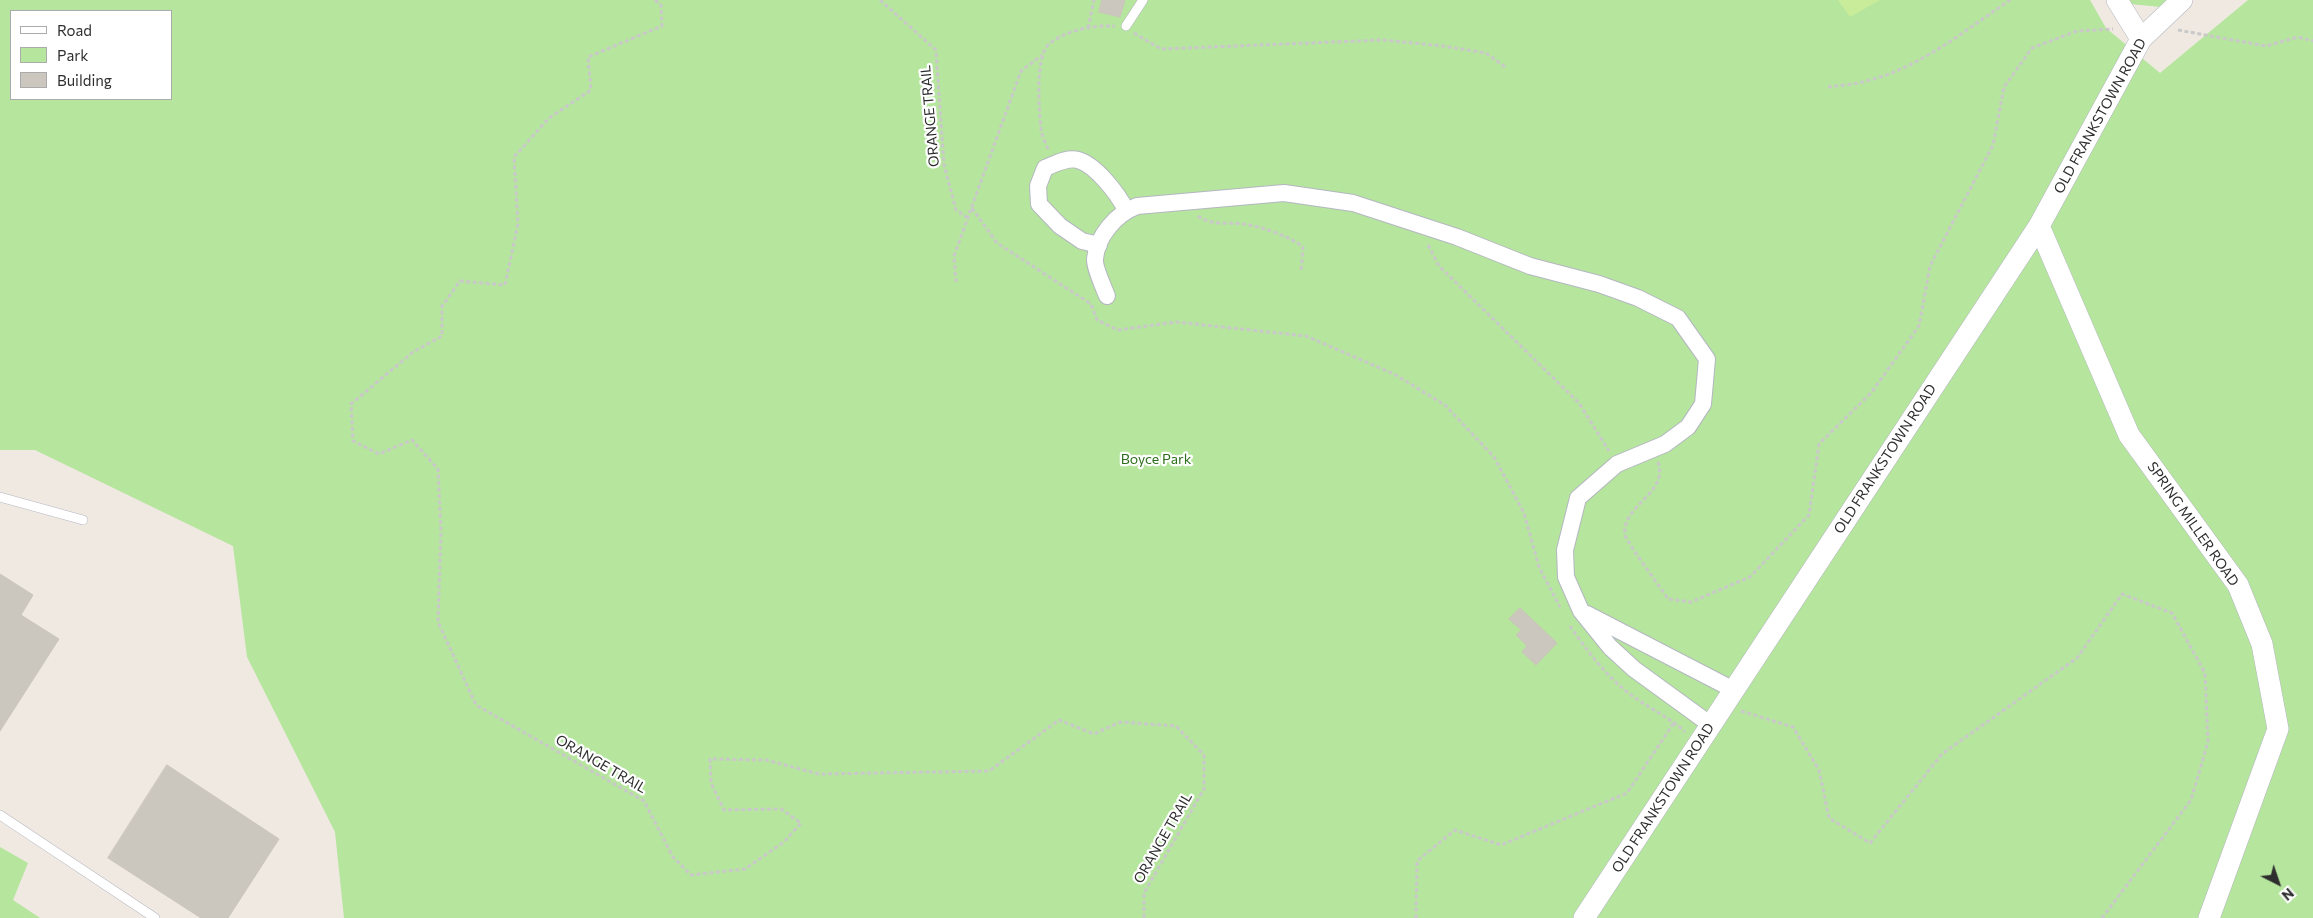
<!DOCTYPE html>
<html>
<head>
<meta charset="utf-8">
<style>
  body { margin:0 }
  #map { position:relative; width:2313px; height:918px; overflow:hidden; background:#efe9e1; font-family:Commissioner,sans-serif }
  canvas { display:block }
  .legend { position:absolute; left:10px; top:10px; width:162px; height:90px; box-sizing:border-box; background:#fff; border:1px solid #ababab; margin:0; padding:6px 9px; list-style:none; font-size:15px; color:#2e2e2e }
  .legend li { display:flex; align-items:center; gap:10px; height:25px }
  .legend b { width:25px; border:1px solid #ababab }
  .north { position:absolute; left:2253px; top:858px; width:50px; height:50px; -webkit-text-stroke:4px #fff; paint-order:stroke; rotate:139deg; font-size:14px; font-weight:700; line-height:20px; text-align:center; color:#2e2e2e }
  .north::after { content:''; display:block; margin:auto; width:18px; height:22px; background:#2e2e2e; clip-path:polygon(50% 0,100% 100%,50% 72%,0 100%) }
</style>
</head>
<body>
<div id="map">
<canvas width="2313" height="918"></canvas>
<ul class="legend">
<li><b style="height:6px;background:#fff"></b>Road</li>
<li><b style="height:14px;background:#b6e59e"></b>Park</li>
<li><b style="height:14px;background:#cbc7bf"></b>Building</li>
</ul>
<div class="north">N</div>
</div>
<script>
const context = document.querySelector('canvas').getContext('2d');
context.lineJoin = 'round';
function paint(path, color) {
  context.fillStyle = color;
  context.fill(path, 'evenodd');
}
function strokePath(path, color, width, dash) {
  context.strokeStyle = color;
  context.lineWidth = width;
  context.lineCap = dash ? 'butt' : 'round';
  context.setLineDash(dash || []);
  context.stroke(path);
}
function drawText(font, color, halo, rows, align = 'center') {
  context.font = font + ' Commissioner,sans-serif';
  context.lineWidth = 4.5;
  context.setLineDash([]);
  context.textBaseline = 'middle';
  context.strokeStyle = halo;
  context.fillStyle = color;
  for (const [text, x, y, turn = 0] of rows) {
    context.save();
    context.translate(x, y);
    context.rotate((+turn || 0) * Math.PI / 180);
    context.textAlign = isNaN(turn) ? turn : align;
    if (halo) context.strokeText(text, 0, 0);
    context.fillText(text, 0, 0);
    context.restore();
  }
}
const green = new Path2D(`
  M0,0H2090L2106,28L2160,73L2248,0H2313V918H344L335,832L247,657L233,546L35,450H0ZM11,11H171V99H11Z
  M2127,0H2168L2161,7L2130,4Z
  M0,847L28,863L13,900L40,918H0Z`);
const pitch = new Path2D(`
  M1838,0H1880L1850,17Z`);
const building = new Path2D(`
  M1102,0H1125L1120,17L1099,12Z
  M0,574L33,595L21,615L59,639L0,731Z
  M1520,608L1557,643L1536,665L1522,652L1527,646L1516,635L1521,630L1509,619Z
  M167,765L279,839L228,918H201L108,858Z`);
const path = new Path2D(`
  M655,0L661,5L662,26L588,57L591,90L549,118L514,157L518,224L505,285L460,281L442,306V336L413,352L351,404L353,441L379,454L412,440L438,469L441,531L438,622L476,705L644,801L673,857L691,875L745,869L784,842L801,823L781,809L724,810L711,783L710,759L766,760L819,774L989,771L1059,720L1094,734L1120,722L1176,726L1204,755V789L1144,893V918
  M880,0L936,50L944,165L956,210L968,218
  M1088,28L1094,0
  M2178,30L2266,46L2298,37L2313,41
  M1134,33L1161,49L1383,40L1443,46L1486,53L1505,67
  M1828,87C1840,85 1854,85 1866,81C1920,68 1964,31 2010,0
  M1048,149C1046,143 1041,135 1041,128C1039,110 1035,56 1049,44C1066,30 1093,25 1115,26
  M972,208L997,243L1091,304L1097,320L1118,330L1176,322L1306,336L1394,374L1445,405L1494,457L1524,513L1539,567L1560,607
  M1198,216C1211,226 1228,222 1244,224C1260,226 1291,237 1303,247L1301,272
  M1428,245L1439,266L1579,403L1609,451
  M956,282L954,256L1021,71L1042,55
  M1658,462C1669,494 1621,505 1625,535C1627,543 1661,588 1668,599L1691,602L1750,577L1809,515L1819,444L1871,393L1919,326L1930,266L1993,145L2004,87L2032,48L2077,31L2113,29
  M1570,626C1587,651 1607,677 1631,695C1649,708 1669,717 1685,732
  M1741,711L1793,727L1819,770L1829,818L1870,843L1942,754L2077,658L2122,594L2172,613L2205,673L2208,742L2191,800L2102,918
  M1416,918L1417,861L1455,830L1501,845L1627,793L1675,721`);
const service = new Path2D(`
  M1126,26L1143,0
  M0,497L83,520
  M0,815L155,918`);
const minor = new Path2D(`
  M1099,245L1082,241L1060,226L1039,204L1038,186L1045,168C1055,164 1067,157 1078,160C1096,165 1118,194 1126,210
  M1107,296C1104,288 1094,267 1095,259C1097,236 1116,214 1137,206L1284,193L1353,203L1457,237L1530,266L1599,284L1638,298L1678,318L1707,359L1703,404L1688,427L1665,444L1617,464L1578,498L1565,550L1566,577L1581,611L1610,647L1634,669L1711,725
  M1587,614L1734,690`);
const tertiary = new Path2D(`
  M2117,0L2141,39
  M2039,226L2129,435L2238,585L2262,644L2278,729L2209,918
  M1584,918L2039,226L2141,39L2182,0`);
const streetNames = [
  ["ORANGE TRAIL",930,116,-95],
  ["OLD FRANKSTOWN ROAD",2100,116,-61],
  ["OLD FRANKSTOWN ROAD",1885,459,-57],
  ["SPRING MILLER ROAD",2193,524,55],
  ["ORANGE TRAIL",601,764,30],
  ["OLD FRANKSTOWN ROAD",1663,798,-57],
  ["ORANGE TRAIL",1163,838,-60]
];
const parkNames = [
  ["Boyce Park",1156,459]
];
paint(green, '#b6e59e');
paint(pitch, '#c9ec9a');
paint(building, '#cbc7bf');
strokePath(building, '#cbc5ba', 1);
strokePath(service, '#b4b7c1', 10);
strokePath(minor, '#b4b7c1', 18);
strokePath(tertiary, '#b4b7c1', 22);
strokePath(path, '#c9c9c9', 3, [4, 2.5]);
strokePath(service, '#fff', 9);
strokePath(minor, '#fff', 16);
strokePath(tertiary, '#fff', 21);
drawText('14px', '#2e2e2e', '#fff', streetNames);
drawText('14px', '#2c6e1b', '#fff', parkNames);
</script>
</body>
</html>
